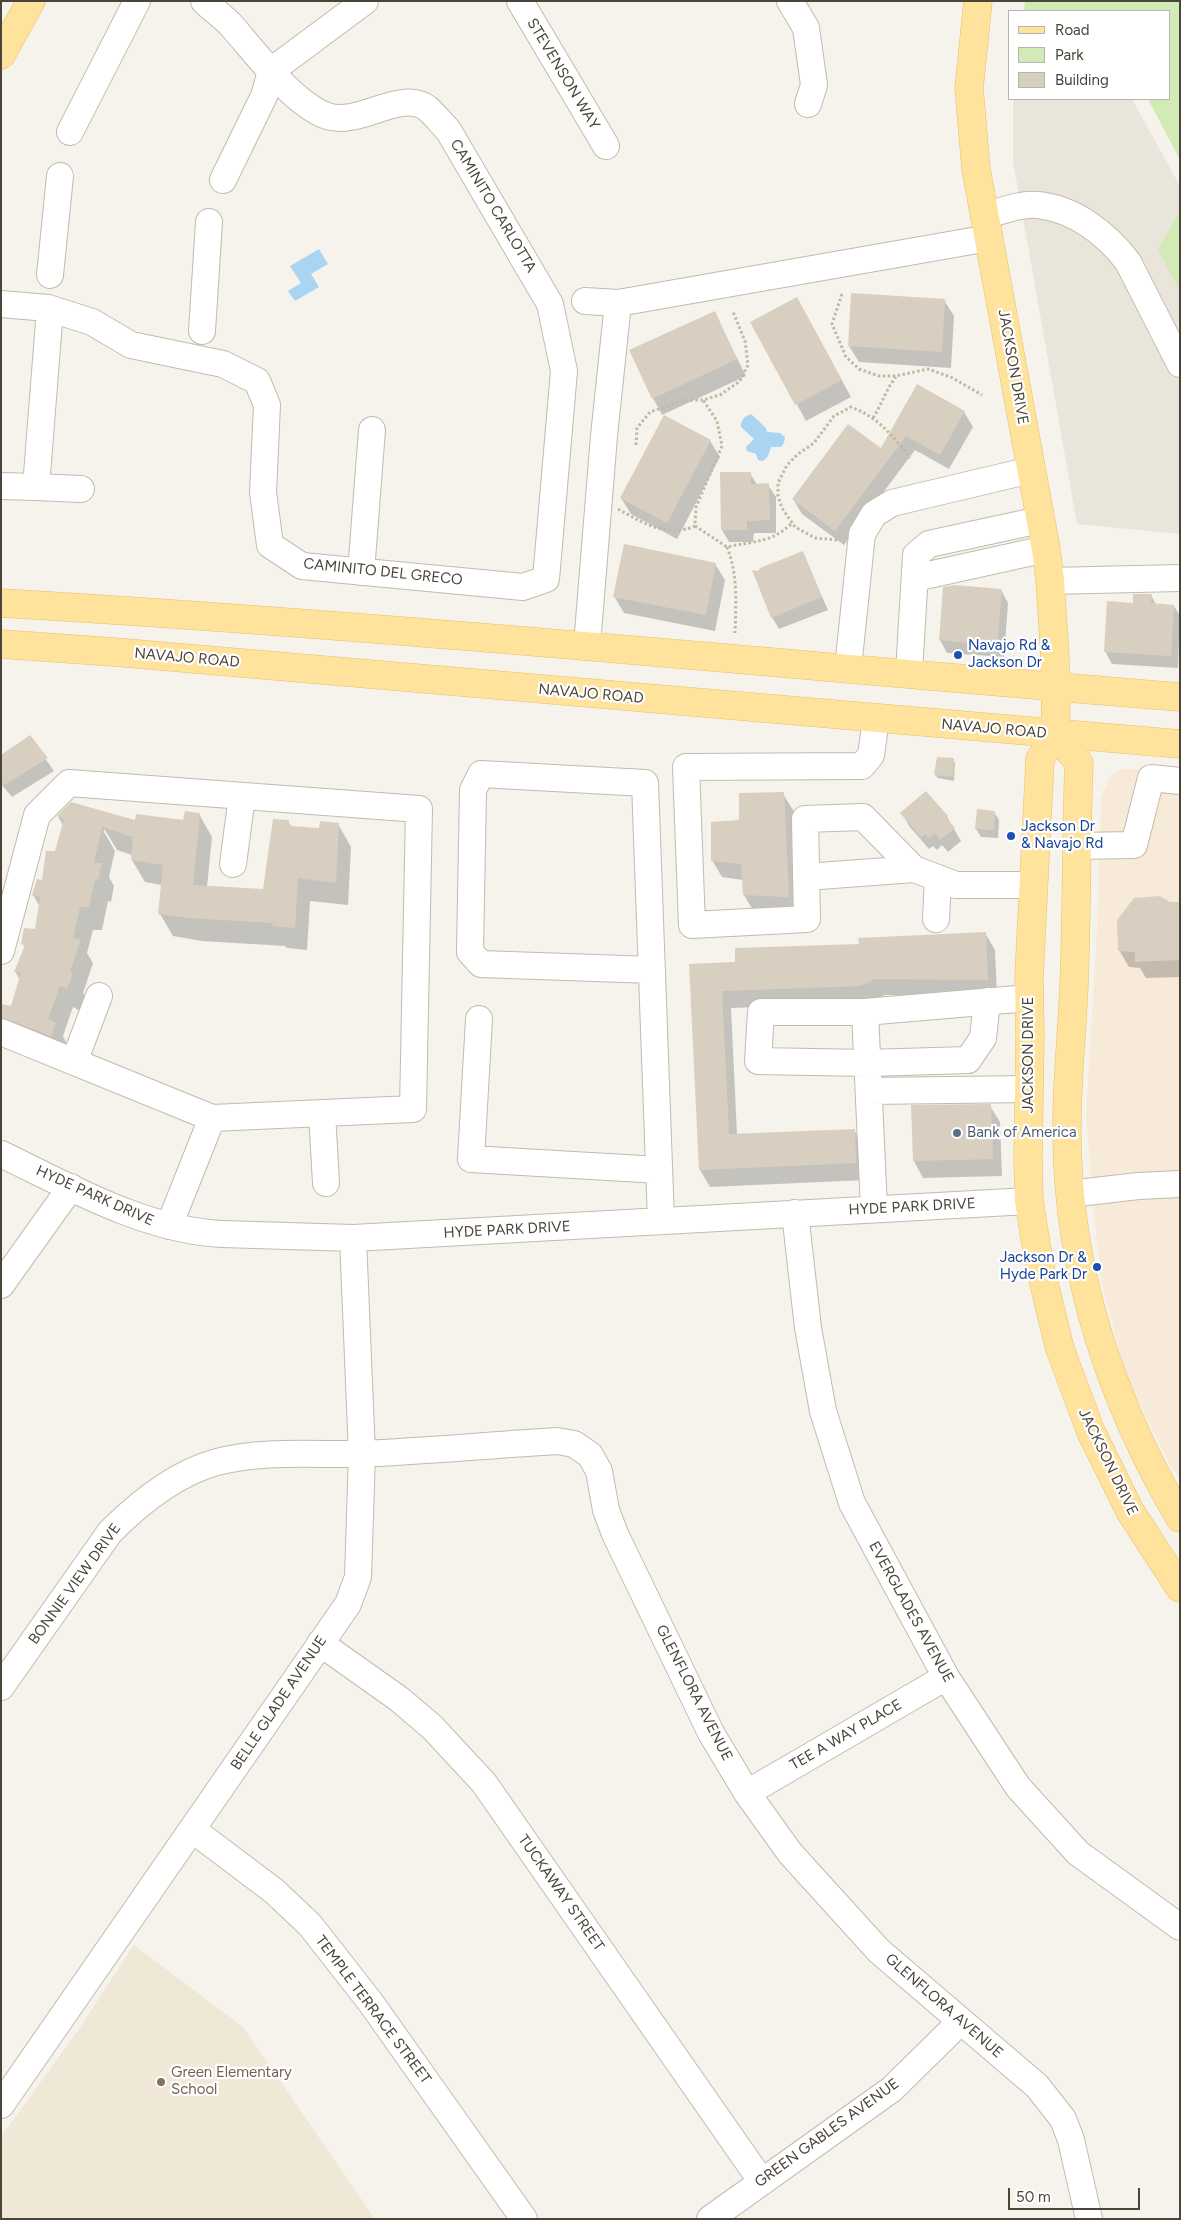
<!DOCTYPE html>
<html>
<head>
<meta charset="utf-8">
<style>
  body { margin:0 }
  #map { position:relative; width:1181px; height:2220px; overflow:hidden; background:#f6f3ec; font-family:Figtree,sans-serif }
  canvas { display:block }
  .frame { position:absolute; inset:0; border:2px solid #4b4439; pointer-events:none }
  .legend { position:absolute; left:1008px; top:10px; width:162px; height:90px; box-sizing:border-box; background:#fff; border:1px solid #b7b4b0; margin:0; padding:6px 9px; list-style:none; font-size:15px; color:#4b4439 }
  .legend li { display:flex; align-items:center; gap:10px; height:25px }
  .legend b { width:25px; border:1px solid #b7b4b0 }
  .scale { position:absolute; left:1008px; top:2188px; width:132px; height:22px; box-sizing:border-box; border:2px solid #4b4439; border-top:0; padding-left:6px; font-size:15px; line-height:18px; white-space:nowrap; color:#4b4439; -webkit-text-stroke:4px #fff; paint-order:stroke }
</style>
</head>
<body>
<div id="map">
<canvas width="1181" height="2220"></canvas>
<div class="frame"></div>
<ul class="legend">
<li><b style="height:6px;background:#ffe39c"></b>Road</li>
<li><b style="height:14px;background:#d2eab5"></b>Park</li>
<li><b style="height:14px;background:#d8cfc1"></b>Building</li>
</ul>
<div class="scale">50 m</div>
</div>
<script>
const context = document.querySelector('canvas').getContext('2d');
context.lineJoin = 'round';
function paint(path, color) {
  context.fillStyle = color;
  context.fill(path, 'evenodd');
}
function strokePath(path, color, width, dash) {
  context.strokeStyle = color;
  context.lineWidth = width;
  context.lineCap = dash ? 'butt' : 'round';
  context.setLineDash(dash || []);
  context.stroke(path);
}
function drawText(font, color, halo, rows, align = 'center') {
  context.font = font + ' Figtree,sans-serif';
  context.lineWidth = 4.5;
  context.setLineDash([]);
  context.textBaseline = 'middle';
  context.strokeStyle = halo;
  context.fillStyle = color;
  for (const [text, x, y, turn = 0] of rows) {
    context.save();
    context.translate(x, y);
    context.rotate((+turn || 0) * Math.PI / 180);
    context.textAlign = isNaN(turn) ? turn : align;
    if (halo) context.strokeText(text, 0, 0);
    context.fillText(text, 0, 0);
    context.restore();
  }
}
const residential = new Path2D(`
  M1013,99H1132L1180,186V534L1077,524L1013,161Z`);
const commercial = new Path2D(`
  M1120,769H1180V1479L1170,1464L1127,1379L1101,1280L1095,1222L1086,1115L1097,930L1101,798L1110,777Z`);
const education = new Path2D(`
  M134,1945L243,2027L375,2219H1V2137L81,2026Z`);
const green = new Path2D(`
  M1025,1H1180V160L1148,99H1170V11H1024Z
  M1180,210V291L1158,250Z`);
const water = new Path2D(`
  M319,249L328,264L311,274L319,287L295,301L288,291L301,283L290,266Z
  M751,414L766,428L767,432L780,433L785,437L784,443L781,447H771L768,456L763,461L758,460L756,454L747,451L746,447L754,439L741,427C741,419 744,417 751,414Z`);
const shadow = new Path2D(`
  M944,300L954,316L951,368L859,362L849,346Z
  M714,312L746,376L662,415L653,398Z
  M806,315L851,397L806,421L752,323Z
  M918,386L964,412L973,427L949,469L915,450L844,545L802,514L793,499L882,450Z
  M710,441L720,457L677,539L631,514L621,498Z
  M750,473L757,485H768L776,497V533H754L753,542H729L722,530Z
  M802,552L828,610L779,629L772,617L759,573Z
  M715,564L725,580L715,631L624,613L614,596Z
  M1001,590L1008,603L1004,657L947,653L940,640Z
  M1151,595L1156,605L1174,606L1180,616L1178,668L1112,664L1105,651L1134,604Z
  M30,737L54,771L12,797L1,784Z
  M953,759L955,763L954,781L938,778L935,775Z
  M783,794L793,810L797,913L754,912L744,895L743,880L722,877L712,860L740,821Z
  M71,804L136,821H184L199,814L212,837L207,887L265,891L288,821L292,828L320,830L338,824L351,847L348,905L310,901L307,950L287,948L285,946L202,941L173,936L160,914L162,885L145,882L132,860V855L117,850L105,830H103L115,851L109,877L114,886L111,902L108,901L102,930H93L87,953L93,963L83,993L86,997L80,1011L73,1007L63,1036L68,1046L1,1026V1010L12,1008L20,980L15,971L25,948L23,944L36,930L40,907L33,895L43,881L56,852L63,825L58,817Z
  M994,812L999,820L998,838L981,837L976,829Z
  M902,813L947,817L961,841L948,852L942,845L937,850L933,846L929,849L909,826Z
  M1170,903H1180V977L1146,978L1140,968L1129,967L1119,950Z
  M985,933L995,950L997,996L885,995L870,1003L731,1008L737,1135L854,1130L864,1147L865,1180L710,1187L700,1170L690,966L736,964L861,946Z
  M990,1106L1000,1122L1002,1176L923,1178L914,1161Z`);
const building = new Path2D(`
  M851,293L945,299L942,352L848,346Z
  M797,297L842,380L795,405L750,322Z
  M715,311L737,359L652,399L629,350Z
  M917,384L965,411L940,455L906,436L835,531L792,499L848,424L881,448Z
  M664,415L711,440L667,523L620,498Z
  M720,472H751V484L769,483L770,520L747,521V530H721Z
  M624,544L716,563L706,615L613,597Z
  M803,551L822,597L771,618L752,570L758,571L760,568Z
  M954,585L1002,589L997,646L939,640L943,587Z
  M1133,594H1152L1151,603L1174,605L1171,656L1104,652L1107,601L1133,603Z
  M30,735L48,758L1,787V755Z
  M937,757L954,758L953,777L934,775Z
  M926,791L948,816L946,818L955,828L940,840L935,833L929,838L925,834L921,837L900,813Z
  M784,792L789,897L743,895L741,864L711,861V822L739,820V793Z
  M71,802L135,820L136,814L183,820L185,811L200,813L193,885L263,889L273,819L289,820V826L319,828L320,821L339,823L336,883L298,878L295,928L272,926L273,923L189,918L158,914L163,865L131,860L133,837L102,827L94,863H102L98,880L95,879L89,907H80L73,938L81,939L70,972L73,973L67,989L60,986L48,1019L56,1023L51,1036L1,1017V1004L11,1006L21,972H14L25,945L21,944L24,928L35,929L40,897L32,895L37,879L42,880L46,851H55L64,819L57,816Z
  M977,809L995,811L994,830L975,829Z
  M1160,896L1170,902H1180V960L1135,962V952L1118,951L1117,920L1134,898Z
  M986,932L988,980L875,979L860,986L722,991L729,1134L855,1129L856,1163L699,1170L689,964L735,962V948L859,944L858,938Z
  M991,1104L993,1159L913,1161L911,1105Z`);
const path = new Path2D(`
  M842,294L832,324L846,357L859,369L879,376H896L928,369L953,378L982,395
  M873,418C882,404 886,389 896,377
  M636,445L637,428L650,412L685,400H703L720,395L740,381L748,365L745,341L733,312
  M618,509C643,523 667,538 695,526L696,507L722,446L717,421L703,400
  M695,526L727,547C753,541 772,543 792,523
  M837,540L815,538L795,527L782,508L778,496V483L787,465L798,454L814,443L834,416L851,407C878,417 893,436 910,458
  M727,547C738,574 736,604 735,633`);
const minor = new Path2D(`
  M520,1L606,146
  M790,1L806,28L814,85L808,104
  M70,132L137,1
  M223,180L264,96L271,71L365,1
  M985,216C1002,211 1021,203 1038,205C1075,209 1107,234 1128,262L1180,364
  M50,275L60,176
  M585,301L618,303
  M1,304L48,308L92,322L131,345L223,364L257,381L267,405L263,492L270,545L302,566L523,587L546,579L564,371L550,304L448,130C441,123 434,114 427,108C400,89 359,127 327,116C292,103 255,52 230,24C222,16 212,9 204,1
  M202,331L209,222
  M1,486L36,487L50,309
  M36,487L81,489
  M361,572L372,430
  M915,578L1046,549
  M1050,581L1180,578
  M587,645L604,436L618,303L989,238
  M848,668L862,534L874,514L892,503L1031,470
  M909,673L916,555L929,544L1040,520
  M876,719L871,755L862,766L686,767L692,925L807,919L805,819L863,817L914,869L956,885H1034
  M1076,846L1134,845L1151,778L1180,781
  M233,864L242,796
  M806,877L914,869
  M936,919L938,878
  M1,951L37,815L69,783L419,809L413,1109L212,1118L1,1032
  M652,970L481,964L470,952L473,790L481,774L645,783L661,1221
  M865,1012L1029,998
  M479,1019L471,1159L659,1170
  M74,1062L99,996
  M869,1091L1029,1089
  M322,1113L326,1183
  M1,1154C70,1187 144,1230 222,1234L353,1238L1029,1201
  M1070,1194L1138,1186L1180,1184
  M874,1209L865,1012H761L758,1061L867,1063L968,1060L983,1038L987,1001
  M795,1213L808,1328L823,1411L852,1503L946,1677L1018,1787L1078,1853L1180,1927
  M169,1226L212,1118
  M1,1285L71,1187
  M320,1643L399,1699L432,1727L484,1783L762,2182
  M1,1687L110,1532C140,1502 176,1473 217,1462C263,1450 314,1455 361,1454C426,1451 492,1445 557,1441L574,1444L590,1455L599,1471L606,1510L615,1534L711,1733L747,1793L790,1853L879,1951L1037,2086L1063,2119L1071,2140L1089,2219
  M747,1793L946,1677
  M193,1830L274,1891L310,1925L371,2003L524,2219
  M1,2105L348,1604L358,1577L362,1454L353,1238
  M710,2219L892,2089L961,2021`);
const major = new Path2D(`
  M978,1L969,88L976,169L1046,549L1050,581L1055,657L1056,734L1040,759L1029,977L1030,1037L1028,1158L1029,1201L1039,1263L1060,1349L1091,1432L1130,1511L1180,1588
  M1,55L31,1
  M1,603C395,626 787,665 1180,697
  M1,644L114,652L1180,744
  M1056,734L1079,763C1076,837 1077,911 1074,985C1072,1036 1066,1087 1067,1137C1068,1273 1112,1403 1180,1518`);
const markers = [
  [958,655,5,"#1a4fb4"],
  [1011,836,5,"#1a4fb4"],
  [957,1133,5,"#5c6f8a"],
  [1097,1267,5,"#1a4fb4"],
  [161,2082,5,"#8d6e63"]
];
const streetNames = [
  ["STEVENSON WAY",563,74,59],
  ["CAMINITO CARLOTTA",493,206,59],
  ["JACKSON DRIVE",1013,367,80],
  ["CAMINITO DEL GRECO",383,572,6],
  ["NAVAJO ROAD",187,658,5],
  ["NAVAJO ROAD",591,694,5],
  ["NAVAJO ROAD",994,729,5],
  ["JACKSON DRIVE",1029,1055,-90],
  ["HYDE PARK DRIVE",95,1196,24],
  ["HYDE PARK DRIVE",912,1207,-3],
  ["HYDE PARK DRIVE",507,1230,-3],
  ["JACKSON DRIVE",1108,1462,64],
  ["BONNIE VIEW DRIVE",75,1584,-54],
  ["EVERGLADES AVENUE",911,1612,61],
  ["GLENFLORA AVENUE",694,1693,63],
  ["BELLE GLADE AVENUE",279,1703,-56],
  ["TEE A WAY PLACE",846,1735,-30],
  ["TUCKAWAY STREET",561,1893,55],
  ["GLENFLORA AVENUE",944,2006,41],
  ["TEMPLE TERRACE STREET",373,2010,53],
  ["GREEN GABLES AVENUE",827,2133,-36]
];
const transitNames = [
  ["Navajo Rd &",968,646],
  ["Jackson Dr",968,663],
  ["Jackson Dr",1021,827],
  ["& Navajo Rd",1021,844],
  ["Jackson Dr &",1087,1258,"right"],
  ["Hyde Park Dr",1087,1275,"right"]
];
const serviceNames = [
  ["Bank of America",967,1133]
];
const educationNames = [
  ["Green Elementary",171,2073],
  ["School",171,2090]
];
paint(residential, '#eae5da');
paint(commercial, '#f7ead8');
paint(education, '#efe8d6');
paint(green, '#d2eab5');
paint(water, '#a9d4f2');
paint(shadow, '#0003');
paint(building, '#d8cfc1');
strokePath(minor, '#c2bbae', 28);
strokePath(major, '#e6c16a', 29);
strokePath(path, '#c4b79f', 3, [2.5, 2.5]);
strokePath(minor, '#fff', 26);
strokePath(major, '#ffe39c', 28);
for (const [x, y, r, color] of markers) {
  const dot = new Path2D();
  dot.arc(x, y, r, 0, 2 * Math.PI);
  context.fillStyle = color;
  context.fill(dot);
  strokePath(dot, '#fff', 2);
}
drawText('15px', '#4b4439', '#fff', streetNames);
drawText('15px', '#164399', '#fff', transitNames, 'left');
drawText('15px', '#4e5e75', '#fff', serviceNames, 'left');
drawText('15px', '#785e54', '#fff', educationNames, 'left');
</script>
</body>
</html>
